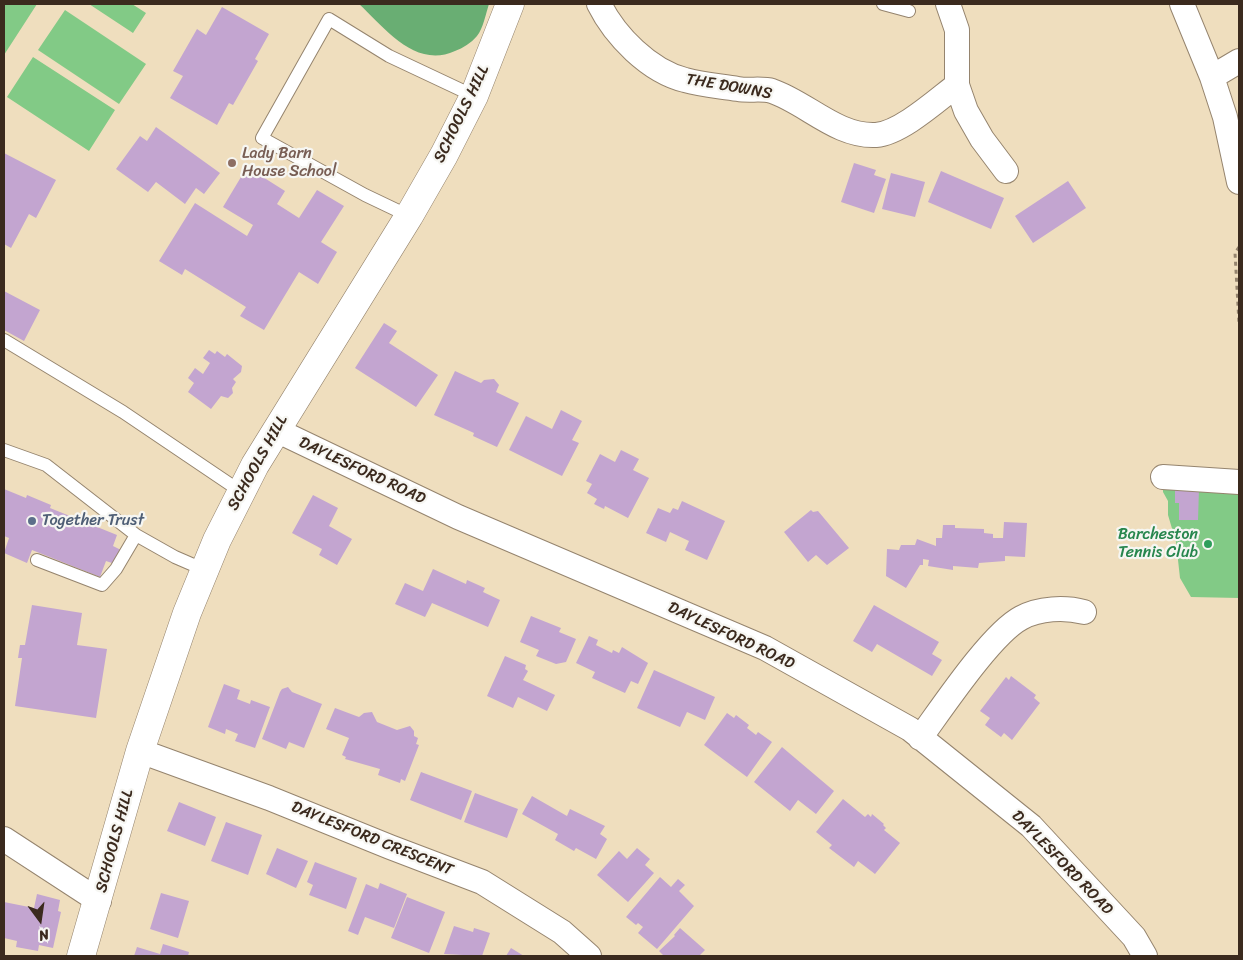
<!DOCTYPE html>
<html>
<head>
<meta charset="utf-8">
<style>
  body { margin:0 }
  #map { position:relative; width:1243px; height:960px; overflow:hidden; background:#efdebe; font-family:Sriracha,sans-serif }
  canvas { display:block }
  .frame { position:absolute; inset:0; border:5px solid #3b2a1e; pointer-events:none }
  .north { position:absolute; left:15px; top:895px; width:50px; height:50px; -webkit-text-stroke:4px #f6f6f2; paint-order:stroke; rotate:166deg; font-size:14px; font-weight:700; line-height:20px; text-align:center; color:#3b2a1e }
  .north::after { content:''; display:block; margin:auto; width:18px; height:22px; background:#3b2a1e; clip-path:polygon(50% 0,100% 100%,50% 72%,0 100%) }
</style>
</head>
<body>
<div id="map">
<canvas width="1243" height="960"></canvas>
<div class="frame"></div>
<div class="north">N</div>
</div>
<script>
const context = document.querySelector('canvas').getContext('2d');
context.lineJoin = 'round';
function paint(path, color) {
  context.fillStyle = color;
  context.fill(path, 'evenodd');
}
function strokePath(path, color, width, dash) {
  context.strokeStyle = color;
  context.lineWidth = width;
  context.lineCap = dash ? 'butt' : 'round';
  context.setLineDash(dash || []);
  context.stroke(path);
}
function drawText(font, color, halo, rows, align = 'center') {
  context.font = font + ' Sriracha,sans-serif';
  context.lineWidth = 4.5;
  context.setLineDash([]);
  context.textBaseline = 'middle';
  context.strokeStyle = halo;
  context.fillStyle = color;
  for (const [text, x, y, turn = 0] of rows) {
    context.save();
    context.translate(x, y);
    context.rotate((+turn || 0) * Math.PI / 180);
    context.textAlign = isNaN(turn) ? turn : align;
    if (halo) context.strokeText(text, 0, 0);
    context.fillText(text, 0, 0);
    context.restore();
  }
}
const green = new Path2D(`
  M4,4H37L4,55Z
  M89,4H132L146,13L133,33Z
  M65,10L146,64L119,104L38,50Z
  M33,57L115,110L89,151L7,97Z
  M1163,487L1239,491V598L1191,597L1180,578L1176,542L1168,515V501L1163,492Z`);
const forest = new Path2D(`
  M359,4H489C486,13 483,29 477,36C471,43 463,48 455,51C415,69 385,28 359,4Z`);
const building = new Path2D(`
  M222,7L269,34L255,59L258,61L233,105L229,103L217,125L170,98L183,76L173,71L197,29L206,35Z
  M156,127L220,173L204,194L196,188L185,204L156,182L148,192L116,169L140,136L147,141Z
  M4,153L56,180L36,218L29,214L11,248L4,244Z
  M854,163L876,170L874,175L886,179L874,213L841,202Z
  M247,167L285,191L277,204L299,218L317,190L344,206L321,242L337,252L318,284L299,272L264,330L240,316L246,307L185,269L182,275L159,261L195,203L247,236L253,225L223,207Z
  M941,171L1004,198L991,229L928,202Z
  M891,173L925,182L915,217L882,209Z
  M1068,181L1086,208L1033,243L1015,216Z
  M4,291L40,310L24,341L4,330Z
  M384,323L397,331L389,343L438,375L416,407L355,368Z
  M209,350L215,354L217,351L225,357L227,354L242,366L241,372L233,379L236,382L232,388L233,393L228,398L221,396L211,409L188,392L194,383L188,378L195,368L203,374L210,363L203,358Z
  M455,371L481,383L484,380L494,379L499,385L496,392L519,403L497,447L473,436L474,433L434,415Z
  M561,410L582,421L572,440L579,443L562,476L509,450L526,416L552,429Z
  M621,450L639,459L633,470L649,478L628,518L605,506L604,509L594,504L597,499L587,493L592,484L586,481L600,454L615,462Z
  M1175,488L1199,489L1198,520H1179V503H1175Z
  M4,489L26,498L27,495L51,505L50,508L117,535L113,546L121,550L115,564L106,561L100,577L32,550L27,563L4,553L9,538L4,536Z
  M313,495L338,508L329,526L352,539L337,565L319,555L322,549L292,533Z
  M682,501L725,521L707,560L685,550L689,541L670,532L666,542L646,533L658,508L670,513L673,508L678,510Z
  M811,510L813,512L818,511L849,548L827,565L816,555L808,562L784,532Z
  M1004,522L1027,523L1025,557L1005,556V561L979,563L978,568L953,566V570L928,566L929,560L923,559V565H920L906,588L886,576L887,549L899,550L901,545H915L917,539L936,546V538H942L943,525H955V528L984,529V533L993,534V538H1003Z
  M433,569L466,584L467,580L485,588L483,592L500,600L488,627L432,603L425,617L395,604L405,583L423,591Z
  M32,605L82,613L77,645L107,649L96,718L15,706L22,658H18L20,645H25Z
  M874,605L939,642L932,654L942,660L932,676L877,644L872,652L853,641Z
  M531,616L561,628L559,632L576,639L566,662L556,664L536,656L539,650L520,642Z
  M589,636L598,640L596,645L612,653L613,650L619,653L622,647L648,663L638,684L631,681L625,693L592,678L595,672L576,663Z
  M505,656L526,665L525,669L528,671L523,680L555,695L547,711L518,697L513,708L487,696Z
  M654,670L715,697L705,720L687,712L680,727L637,708Z
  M1011,676L1036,695L1034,698L1040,703L1012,740L1004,733L1001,737L985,725L990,718L980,711L1006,677L1009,680Z
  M224,684L240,690L237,699L250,704L251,700L270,707L255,748L235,741L238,734L226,729L225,734L208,727Z
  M288,687L292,692L322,704L304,748L289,742L286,749L262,739L280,692L282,689Z
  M335,708L359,717L364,713L372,712L377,722L397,730L410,726L414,731V736L418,738L416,744L419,745L405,781L401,779L400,783L378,775L380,769L345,759L346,757L342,755L349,738L326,729Z
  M727,713L734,718L736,715L749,725L747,728L756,735L758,732L772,742L747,777L704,745Z
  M782,747L834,791L816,814L798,800L790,811L754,782Z
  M421,772L472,791L461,820L410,800Z
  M475,793L518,809L507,838L464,822Z
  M532,796L567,816L570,809L605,826L600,834L607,839L596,859L576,848L574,851L555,840L558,834L522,814Z
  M843,799L865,817L868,814L871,817L872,814L884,824L883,825L886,828L884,830L900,843L875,874L858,861L854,867L829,848L832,845L816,832Z
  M179,802L216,817L205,846L167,831Z
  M226,822L262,835L248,875L211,861Z
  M277,848L308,861L296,888L266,874Z
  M637,848L650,859L645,865L654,873L628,902L597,875L619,851L627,859Z
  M315,862L357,878L346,909L309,895L313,885L307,882Z
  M660,877L671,887L678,879L685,885L679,891L694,906L657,949L638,933L643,927L638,923L636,925L626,917Z
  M380,883L407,894L394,928L365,917L358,935L348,931L366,884L378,889Z
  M161,893L189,901L178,938L150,929Z
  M37,894L60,900L58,911L61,912L53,948L39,945L38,951L16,947L17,941L4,938V902L34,908Z
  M407,897L445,912L429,953L391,938Z
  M454,926L473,932L474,928L490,933L482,956L444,954Z
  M680,928L705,950L699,956H664L659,951L675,936L674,935Z
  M163,944L189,952L188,956H134L137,947L160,954Z
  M511,948L524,956H506Z`);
const path = new Path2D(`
  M1239,247L1235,253L1239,323`);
const lane = new Path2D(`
  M883,4L909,11
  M409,216L365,195L262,138L329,19L389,56L474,96
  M4,340L123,412L240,491
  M4,450L46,465L136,535L175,557L205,570
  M37,560L102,585L116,569L136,535`);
const street = new Path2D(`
  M599,4C615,36 649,71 685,80C702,85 720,86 738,89C749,91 762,88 772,91C807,103 837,137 876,135C901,133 937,100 957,85
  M948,4L957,30V85L966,111L982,139L1006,171
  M1182,4L1212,77L1225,117L1239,182
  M1212,77L1239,61
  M276,430L458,517L765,648L910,729L1031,826L1134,937L1145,956
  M1163,477L1239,482
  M920,738C942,708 991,634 1021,618C1039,608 1065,607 1084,612
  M140,751L269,798L390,847L482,882L562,932L589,956
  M4,839L99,901`);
const secondary = new Path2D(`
  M81,956L140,751L187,613L217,540L255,465L409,216L444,155L474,96L510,4`);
const markers = [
  [232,163,5,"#8d6e63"],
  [32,521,5,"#5c6f8a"],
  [1208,544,5,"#2e9e5b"]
];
const streetNames = [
  ["THE DOWNS",729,87,10],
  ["SCHOOLS HILL",462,114,-64],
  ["SCHOOLS HILL",258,463,-61],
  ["DAYLESFORD ROAD",362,471,25],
  ["DAYLESFORD ROAD",731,636,25],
  ["DAYLESFORD CRESCENT",372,839,22],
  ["SCHOOLS HILL",115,841,-75],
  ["DAYLESFORD ROAD",1062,863,46]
];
const educationNames = [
  ["Lady Barn",242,154],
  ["House School",242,172]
];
const serviceNames = [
  ["Together Trust",42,521]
];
const leisureNames = [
  ["Barcheston",1198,535],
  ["Tennis Club",1198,553]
];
paint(green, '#82ca86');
paint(forest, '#69ae73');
paint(building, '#c3a5d0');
strokePath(lane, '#95846e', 14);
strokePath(street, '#95846e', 26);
strokePath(secondary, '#95846e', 29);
strokePath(path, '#95846e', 3, [4, 4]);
strokePath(lane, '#fff', 12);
strokePath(street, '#fff', 24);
strokePath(secondary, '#fff', 28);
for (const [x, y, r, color] of markers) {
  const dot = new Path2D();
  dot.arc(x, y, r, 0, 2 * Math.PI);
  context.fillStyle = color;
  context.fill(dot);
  strokePath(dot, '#f6f6f2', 2);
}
drawText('16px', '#3b2a1e', '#f6f6f2', streetNames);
drawText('16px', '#785e54', '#f6f6f2', educationNames, 'left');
drawText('16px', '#4e5e75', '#f6f6f2', serviceNames, 'left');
drawText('16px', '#27864d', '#f6f6f2', leisureNames, 'right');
</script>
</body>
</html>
